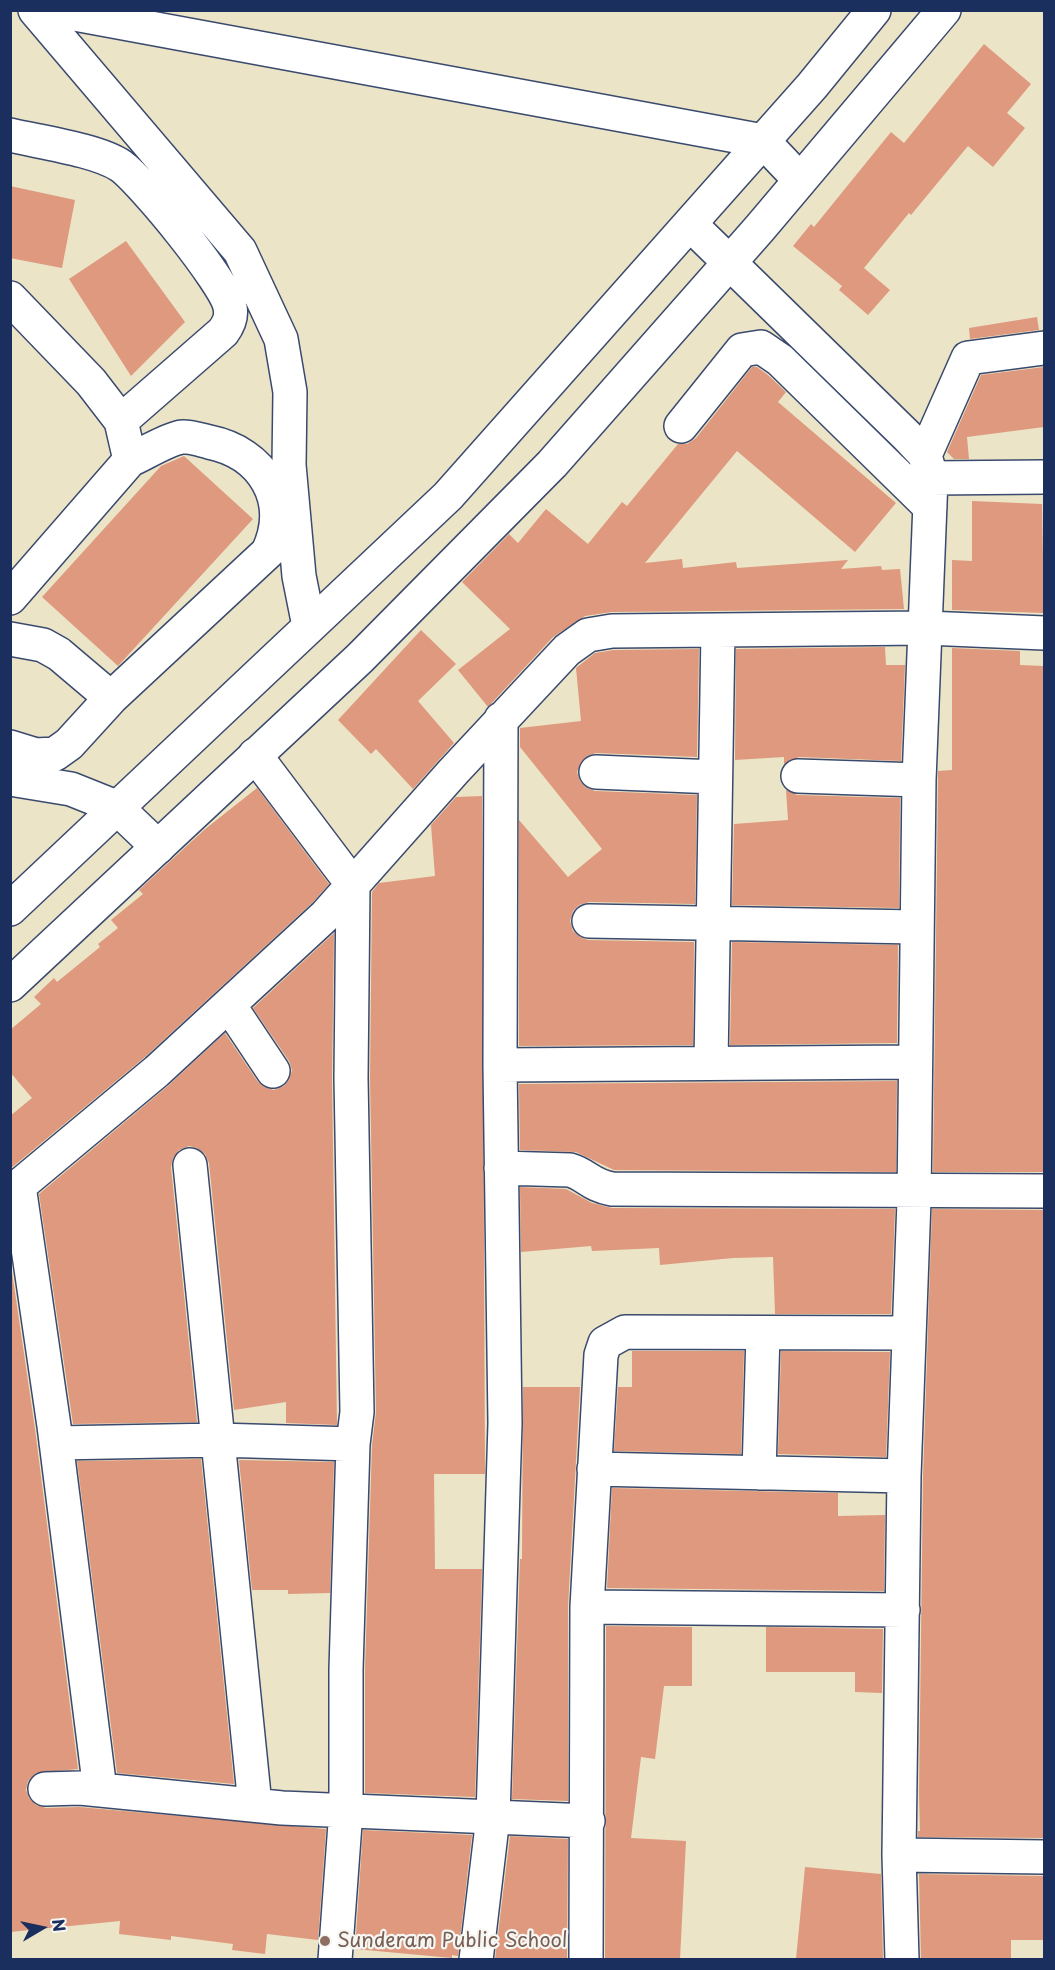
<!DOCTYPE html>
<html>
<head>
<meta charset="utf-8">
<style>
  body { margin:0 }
  #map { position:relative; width:1055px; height:1970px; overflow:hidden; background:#ebe4c7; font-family:"Playpen Sans",sans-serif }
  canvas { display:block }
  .frame { position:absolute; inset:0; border:12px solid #1b2f5e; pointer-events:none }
  .north { position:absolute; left:12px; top:1898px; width:60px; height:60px; -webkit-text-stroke:4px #f6f6f2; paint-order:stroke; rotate:81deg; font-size:16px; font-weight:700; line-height:24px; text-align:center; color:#1b2f5e }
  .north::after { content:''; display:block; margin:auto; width:21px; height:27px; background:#1b2f5e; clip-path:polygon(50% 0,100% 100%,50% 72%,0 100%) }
</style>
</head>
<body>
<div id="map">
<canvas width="1055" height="1970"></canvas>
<div class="frame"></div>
<div class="north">N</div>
</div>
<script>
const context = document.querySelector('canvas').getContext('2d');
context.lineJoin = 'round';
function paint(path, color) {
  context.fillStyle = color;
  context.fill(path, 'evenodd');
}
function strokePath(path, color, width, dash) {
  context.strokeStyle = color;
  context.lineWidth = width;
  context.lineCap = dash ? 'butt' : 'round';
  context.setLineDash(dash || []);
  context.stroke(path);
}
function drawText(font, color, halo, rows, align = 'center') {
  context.font = font + ' "Playpen Sans",sans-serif';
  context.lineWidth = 4.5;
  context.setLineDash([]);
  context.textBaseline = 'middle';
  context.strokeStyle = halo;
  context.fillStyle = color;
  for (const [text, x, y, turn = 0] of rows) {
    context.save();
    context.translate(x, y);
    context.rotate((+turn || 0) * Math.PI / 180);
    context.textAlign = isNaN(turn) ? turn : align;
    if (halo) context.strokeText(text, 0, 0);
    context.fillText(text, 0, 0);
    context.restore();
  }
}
const building = new Path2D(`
  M984,44L1031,84L1007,113L1025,128L993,167L968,146L911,215L909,213L864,268L890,290L868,315L839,290L842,286L793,246L811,224L814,227L891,132L904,143Z
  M10,186L75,200L62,268L10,258Z
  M126,241L185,322L131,376L69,279Z
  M1037,317L1039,330L970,339L969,328Z
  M752,367H757L768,375L786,392L778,402L896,503L855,552L737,451L645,563L682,559L683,568L736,562L737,568L848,560L841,569L881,566L882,570L900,569L904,609L612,612L585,616L553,637L488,707L458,670L510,629L462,582L509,534L518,543L546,509L588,544L622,502L627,506L678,444H687L696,438Z
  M1044,367V427L967,437L969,459H954L947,452L981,375Z
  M184,456L253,519L118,666L42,597L161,466Z
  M972,501L1042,504L1044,613L952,610V560L972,561Z
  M421,630L456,664L418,701L454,743L413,789L376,749L371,754L338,720Z
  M885,647L886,665H905L901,761L799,757L784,764V757L735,760L736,649Z
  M952,648L1020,651V665L1044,666V1172H933L938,780V771L952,770Z
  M699,649L697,757L596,753L587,756L581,762L577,772L580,781L585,787L595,791L697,795L695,904L589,902L579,905L573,911L570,921L573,931L580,937L588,940L694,942L693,1045L519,1046V820L568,877L602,849L520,747V728L581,721L576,668L595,653L614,650Z
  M257,788L329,884L313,902L145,1057L10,1169V1116L32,1098L10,1072V1030L41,1004L34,997L54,978L57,982L100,947L98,944L118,928L111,920L143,894L139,890L204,830Z
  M786,790L797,795L900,798L899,908L732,905L734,824L788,820Z
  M482,796L485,1474H434L435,1569H482L475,1797L365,1793V1669L372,1445L376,1412L370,1078L372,892L379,883L435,876L431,825L456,797Z
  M334,933L332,1078L337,1425L286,1423V1402L234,1410L209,1163L205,1154L197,1148L189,1146L179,1150L173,1158L171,1167L197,1422L73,1424L39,1194L169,1085L225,1033L258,1082L264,1087L274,1090L284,1086L289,1080L292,1070L289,1061L253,1008Z
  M732,942L898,945L897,1043L730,1045Z
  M897,1081L896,1172L614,1170L576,1152L520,1150L519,1084Z
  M520,1187L566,1189L592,1203L612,1208L895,1209L891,1314H775L773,1257L733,1258L660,1265L659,1248L592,1251L591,1246L521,1252Z
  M932,1209L1044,1210V1838L918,1837V1831H920L919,1793L923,1476Z
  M10,1258L35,1429L78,1769L36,1773L28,1781L26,1790L29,1798L36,1805L46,1808L79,1807L326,1829L318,1940L267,1934L265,1954L232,1950L233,1944L171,1936V1940L119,1934L120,1921L10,1932Z
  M632,1351H744L741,1454L614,1451L618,1387H632Z
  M781,1351L890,1352L886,1457L778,1454Z
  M523,1387H580L568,1607V1801L512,1799L520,1559H522Z
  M201,1459L234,1784L117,1773L77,1461Z
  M239,1460L334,1462L330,1593L288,1594V1590H252Z
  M612,1488L838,1493V1516L885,1515L884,1591L607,1588Z
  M606,1626L692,1627V1686H664L655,1759L641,1757L631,1838L686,1841L680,1959L605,1958Z
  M766,1627L883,1629L882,1693L855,1692V1672H766Z
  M363,1830L472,1835L458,1956L452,1955V1958L355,1949Z
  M510,1836L568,1839L567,1959H495Z
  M805,1867L881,1874L883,1959H796Z
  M919,1874L1044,1876V1940H1011V1959H921Z`);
const minor = new Path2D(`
  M35,10L240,251L281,339L290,392L289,465L299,576L309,626
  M53,10L763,141L800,180
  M10,135C39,142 98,150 121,166C142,181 226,283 230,307C232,317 229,324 223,332L121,421
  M690,224L907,436L925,455L931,478L919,780L914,1200L904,1476L899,1855L902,1960
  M10,298L91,382L121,421L130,460L10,598
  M681,426L742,350L761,347L780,360L930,507
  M925,455L968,358L1044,348
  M931,478L1044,477
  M10,639L43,645L59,654L111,698
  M10,747L36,755L55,754L69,744L111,698L268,552C292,500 263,453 209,442C201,440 189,436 181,437C164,441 146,453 130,460
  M255,755L353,885L351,1078L357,1412L353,1444L346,1669V1810L335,1960
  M596,772L715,777
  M798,776L919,780
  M10,779L71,789L116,807L158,847
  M589,921L916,927
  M229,1005L273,1071
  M711,1063L718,630
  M500,1065L915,1062
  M190,1165L255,1805
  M501,1168L570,1170C587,1175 590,1185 612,1189L1044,1191
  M56,1443L218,1440L353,1444
  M594,1469L904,1476
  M759,1473L763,1333
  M587,1607L903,1610
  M45,1789L80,1788L282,1808L493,1817L505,1423L500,1065L501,719
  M100,1790L54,1426L19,1186L157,1071L326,915L453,772L567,650L588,635L612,631L926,628L1044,633
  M899,1855L1044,1857
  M476,1960L493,1817L588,1821
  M586,1960L587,1607L601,1355L605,1343L625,1332L908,1333`);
const major = new Path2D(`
  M10,909L448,496L812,86L874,10
  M10,985L360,658L552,464L760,228L944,10`);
const markers = [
  [325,1941,6,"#8d6e63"]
];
const educationNames = [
  ["Sunderam Public School",337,1941]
];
paint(building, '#de997e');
strokePath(minor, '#3a4a6e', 36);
strokePath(major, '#3a4a6e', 36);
strokePath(minor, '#fff', 33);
strokePath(major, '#fff', 33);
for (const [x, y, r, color] of markers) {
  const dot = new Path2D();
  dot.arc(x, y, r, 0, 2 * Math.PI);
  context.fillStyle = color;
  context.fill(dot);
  strokePath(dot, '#f6f6f2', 2);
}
drawText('20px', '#785e54', '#f6f6f2', educationNames, 'left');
</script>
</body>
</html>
